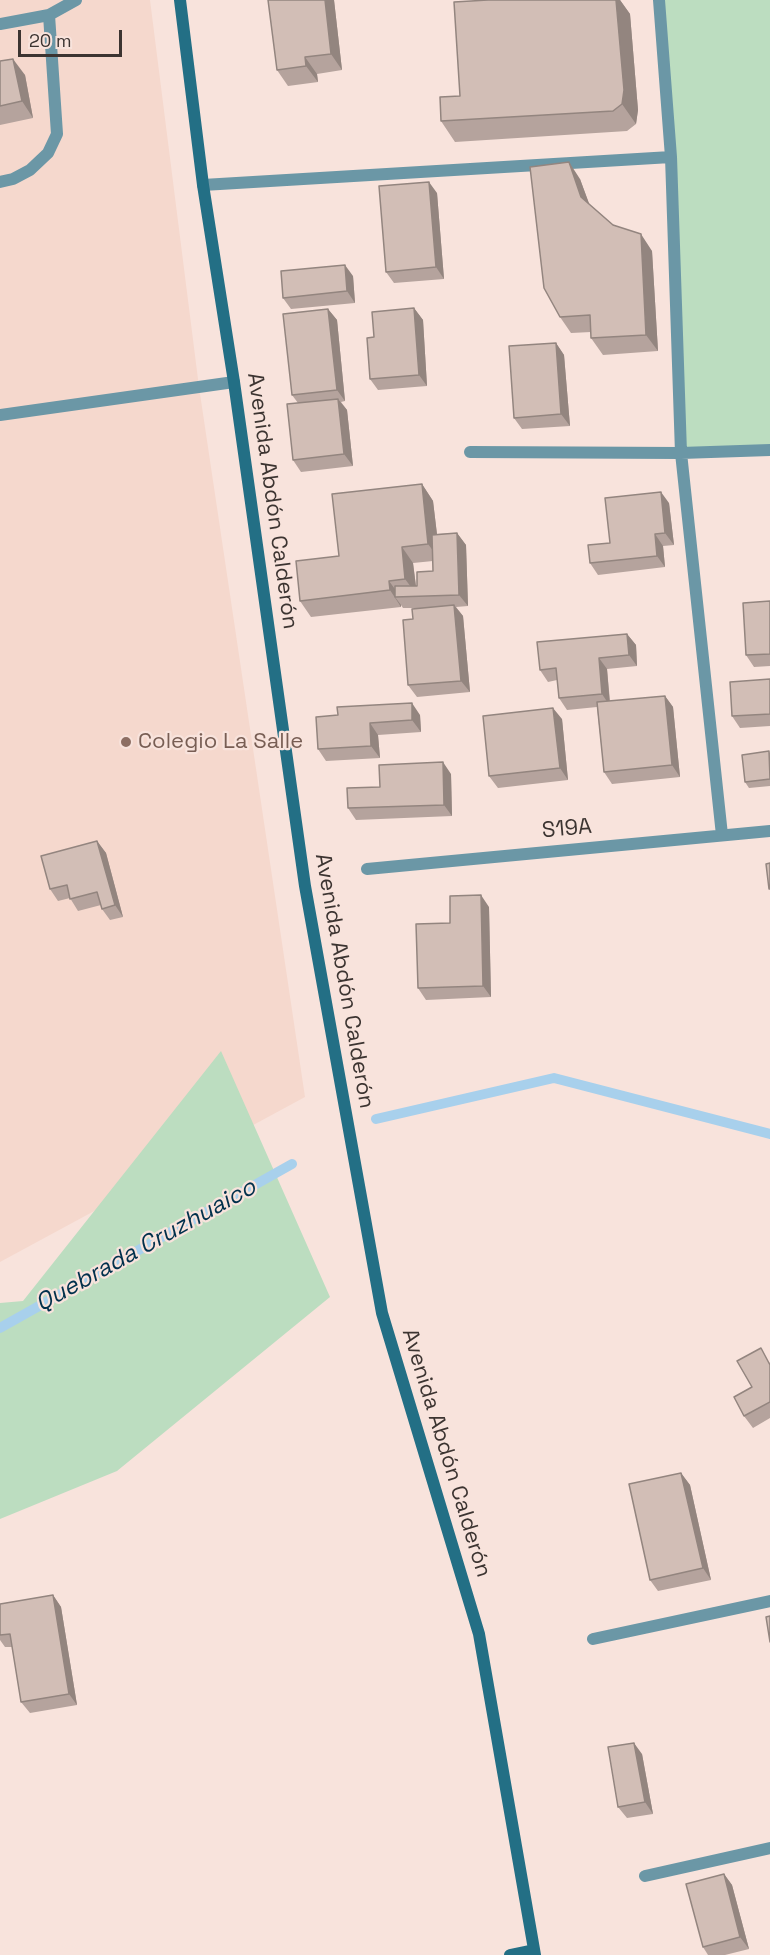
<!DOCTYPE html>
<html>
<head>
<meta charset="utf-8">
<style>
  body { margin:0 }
  #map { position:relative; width:770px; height:1955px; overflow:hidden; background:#f8e3dc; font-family:"Space Grotesk",sans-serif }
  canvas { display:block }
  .scale { position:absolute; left:18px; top:30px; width:104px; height:27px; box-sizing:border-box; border:3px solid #3c3431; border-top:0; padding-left:8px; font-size:18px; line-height:21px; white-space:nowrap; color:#3c3431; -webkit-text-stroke:4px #f8e3dc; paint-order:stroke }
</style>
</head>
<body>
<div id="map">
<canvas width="770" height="1955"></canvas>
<div class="scale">20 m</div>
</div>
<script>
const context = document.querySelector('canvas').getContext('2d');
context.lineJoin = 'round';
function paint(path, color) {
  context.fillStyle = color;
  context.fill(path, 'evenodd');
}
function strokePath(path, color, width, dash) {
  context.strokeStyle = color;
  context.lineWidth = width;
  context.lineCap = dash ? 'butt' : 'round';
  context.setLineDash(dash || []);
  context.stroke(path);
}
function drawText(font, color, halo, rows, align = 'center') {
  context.font = font + ' "Space Grotesk",sans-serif';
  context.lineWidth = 4.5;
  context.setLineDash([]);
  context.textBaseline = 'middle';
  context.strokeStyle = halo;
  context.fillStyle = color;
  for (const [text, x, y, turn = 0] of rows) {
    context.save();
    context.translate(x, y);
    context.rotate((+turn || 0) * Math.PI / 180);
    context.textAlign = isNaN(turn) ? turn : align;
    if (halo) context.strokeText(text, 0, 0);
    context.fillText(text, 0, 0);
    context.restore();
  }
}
const built = new Path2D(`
  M0,0H150L199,387L305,1097L0,1262Z`);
const green = new Path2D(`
  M659,0H770V450L681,453Z
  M221,1051L330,1297L117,1471L0,1519V1303L23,1301Z`);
const stream = new Path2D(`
  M376,1119L554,1078L770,1134
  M0,1328L292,1164`);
const lane = new Path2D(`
  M0,24L49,15L76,0
  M0,182L13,179L30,170L48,153L57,134L49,15
  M0,415L234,382`);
const street = new Path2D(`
  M659,0L671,157L681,453L722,835
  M203,185L671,157
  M470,452L681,453L770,450
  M367,869L770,831
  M593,1639L770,1601
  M645,1876L770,1848`);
const secondary = new Path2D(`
  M180,0L203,185L234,382L305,886L382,1313L479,1634L535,1955
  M510,1955L534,1950`);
const wall = new Path2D(`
  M334,0L342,70L317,74L318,82L288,86L277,70Z
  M488,0H620L630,14L638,110L636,124L627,131L455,142L441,121L460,96Z
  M0,61L25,75L33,118L0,125Z
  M580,179L589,204L613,225L652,251L658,351L603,355L591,338V332L571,333L560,317Z
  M437,193L444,279L394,283L386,272Z
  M353,276L355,303L291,309L283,298Z
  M414,308L423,320L427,386L378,390L370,379Z
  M328,309L337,320L345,401L341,402L347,410L353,466L301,472L293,460L298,403L292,395Z
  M556,343L564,355L570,426L522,429L514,418Z
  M422,484L433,501L437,534L457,533L466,545L468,606L456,607L463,616L470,692L417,697L408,685L413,619L423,608H403L401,605V607L311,617L300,601L339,556ZM433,561V571L417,586H416L413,563Z
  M669,503L674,545L663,546L665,567L598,575L590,563Z
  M770,601V666L754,667L746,655Z
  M627,634L636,645L637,666L607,669L610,701L665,696L673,707L680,777L612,784L604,772L597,707L567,710L559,698L557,680L548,682L540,670Z
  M770,679V726L740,728L732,716Z
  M420,715L421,732L378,735L380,758L326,761L318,749L316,717Z
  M562,719L568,780L498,788L489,776Z
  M770,752V786L749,788L745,782Z
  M451,774L452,816L356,820L348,808L380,787Z
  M97,841L106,853L123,917L110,920L102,909L101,905L78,911L70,898L58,901L50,889Z
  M489,907L491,997L426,1000L418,988L450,923Z
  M770,1362V1418L753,1428L744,1416L752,1387Z
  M681,1473L690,1485L711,1580L658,1591L650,1580Z
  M53,1595L61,1607L77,1705L30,1713L21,1702L12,1647H5L0,1640V1604Z
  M642,1754L653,1814L627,1818L618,1807Z
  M724,1874L732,1885L749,1949L725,1955H708L703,1947Z`);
const shadedWall = new Path2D(`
  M325,0H334L342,70L331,54Z
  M616,0H620L630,14L638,110L636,124L622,104Z
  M305,57L317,74L318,82L306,66Z
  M13,59L25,75L33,118L22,101Z
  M569,162L580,179L593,214L581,197Z
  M429,182L437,193L444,279L436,267Z
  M641,234L652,251L658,351L646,335Z
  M345,265L353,276L355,303L347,291Z
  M414,308L423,320L427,386L419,375Z
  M328,309L337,320L345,401L337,390Z
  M556,343L564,355L570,426L561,414Z
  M338,399L347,410L353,466L344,454Z
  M422,484L433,501L440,560L428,544Z
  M661,492L669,503L674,545L665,533Z
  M457,533L466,545L468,606L459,595Z
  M655,534L663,546L665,567L657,556Z
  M402,547L413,563L417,595L405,579Z
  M389,581L400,596L395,597L401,605V607L390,590Z
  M454,605L463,616L470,692L461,681Z
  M627,634L636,645L637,666L629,655Z
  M599,658L607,669L610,706L602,694Z
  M665,696L673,707L680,777L672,765Z
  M412,703L420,715L421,732L412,720Z
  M553,708L562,719L568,780L560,768Z
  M370,723L378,735L380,758L371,746Z
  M443,762L451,774L452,816L444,805Z
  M97,841L106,853L123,917L115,905Z
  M481,895L489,907L491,997L483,986Z
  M681,1473L690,1485L711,1580L703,1568Z
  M53,1595L61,1607L77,1705L69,1694Z
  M634,1743L642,1754L653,1814L645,1802Z
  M724,1874L732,1885L749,1949L740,1937Z`);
const building = new Path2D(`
  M268,0H325L331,54L305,57L306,66L277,70Z
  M488,0H616L624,90L622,104L613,111L441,121L440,97L460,96L454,2Z
  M13,59L22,101L0,106V61Z
  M569,162L581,197L613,225L641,234L646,335L591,338L590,315L560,317L544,288L530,167Z
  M429,182L436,267L386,272L379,186Z
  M345,265L347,291L283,298L281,271Z
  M414,308L419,375L370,379L367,338L374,337L372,312Z
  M328,309L337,390L292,395L283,314Z
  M556,343L561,414L514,418L509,346Z
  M338,399L344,454L293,460L287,404Z
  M422,484L428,544L402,547L405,579L389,581L390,590L300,601L296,561L339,556L332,494Z
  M661,492L665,533L655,534L657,556L590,563L588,545L610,543L605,498Z
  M457,533L459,595L395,597V586H417V572L433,571L432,535Z
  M770,601V654L746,655L743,603Z
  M454,605L461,681L408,685L403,620L413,619L412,609Z
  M627,634L629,655L599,658L602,694L559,698L556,668L540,670L537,642Z
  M770,679V714L732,716L730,682Z
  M665,696L672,765L604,772L597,702Z
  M412,703V720L370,723L371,746L318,749L316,717L338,715L337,707Z
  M553,708L560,768L489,776L483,716Z
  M769,751L770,779L745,782L742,755Z
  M443,762L444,805L348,808L347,788L380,787L379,765Z
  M97,841L115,905L102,909L97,892L70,899L67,885L50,889L41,856Z
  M770,863V889H769L766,864Z
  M481,895L483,986L418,988L416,924L450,923V896Z
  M761,1348L770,1365V1402L744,1416L734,1397L752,1387L737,1361Z
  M681,1473L703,1568L650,1580L629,1484Z
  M53,1595L69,1694L21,1702L10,1634L0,1635V1604Z
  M770,1616V1642L766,1617Z
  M634,1743L645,1802L618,1807L608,1747Z
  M724,1874L740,1937L703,1947L686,1884Z`);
const markers = [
  [126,742,6,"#8d6e63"]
];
const streetNames = [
  ["Avenida Abdón Calderón",272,501,82],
  ["S19A",567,829,-5],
  ["Avenida Abdón Calderón",344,981,80],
  ["Avenida Abdón Calderón",446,1453,73]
];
const educationNames = [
  ["Colegio La Salle",138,742]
];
const waterNames = [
  ["Quebrada Cruzhuaico",146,1246,-29]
];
paint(built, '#f5d8cd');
paint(green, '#bcddc0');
strokePath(stream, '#a8d0ec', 10);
strokePath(lane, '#6b97a6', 12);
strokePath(street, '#6b97a6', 12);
strokePath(secondary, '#236f85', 12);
paint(wall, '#b5a39d');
paint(shadedWall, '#93857f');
paint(building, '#d2beb6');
strokePath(building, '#93857f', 1.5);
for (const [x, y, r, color] of markers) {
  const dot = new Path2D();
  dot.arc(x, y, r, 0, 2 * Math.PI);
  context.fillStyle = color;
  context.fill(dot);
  strokePath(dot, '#f8e3dc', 2);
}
drawText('22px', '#3c3431', '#f8e3dc', streetNames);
drawText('22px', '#785e54', '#f8e3dc', educationNames, 'left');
drawText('italic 24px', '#00304c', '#f8e3dc', waterNames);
</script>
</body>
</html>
